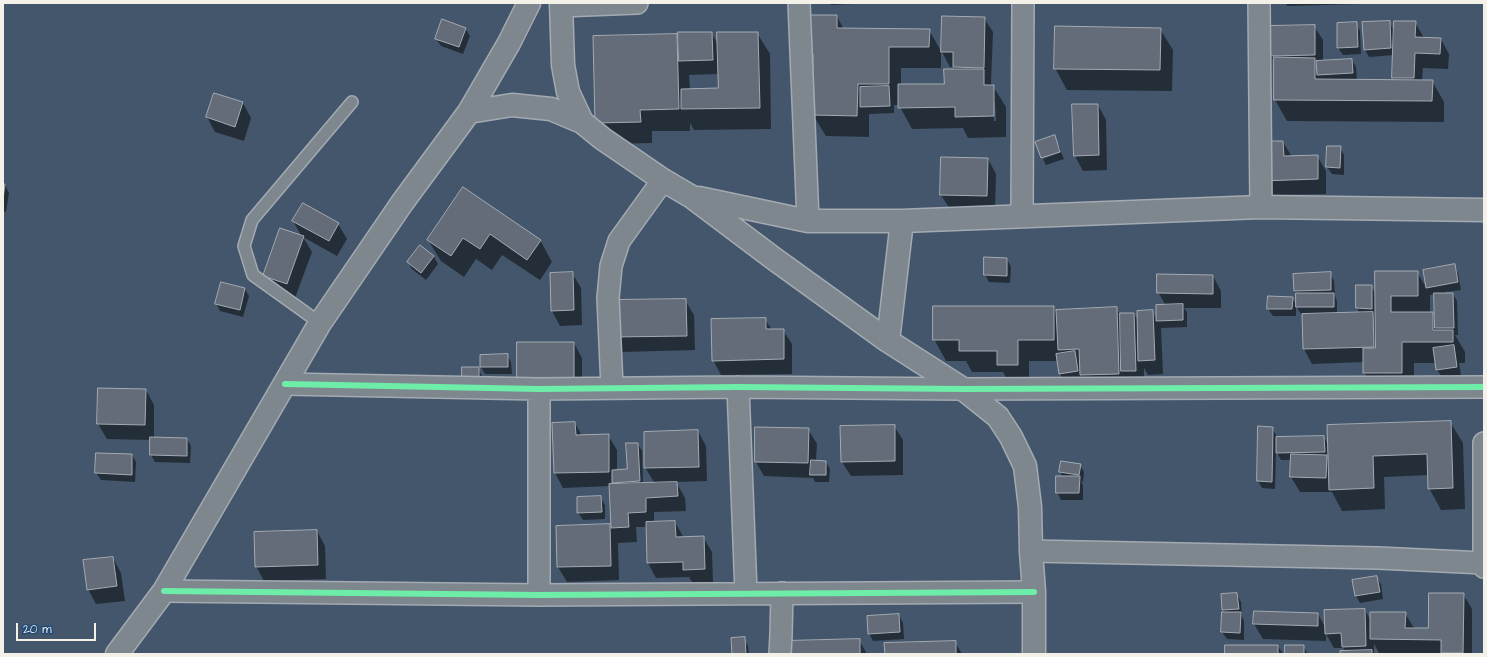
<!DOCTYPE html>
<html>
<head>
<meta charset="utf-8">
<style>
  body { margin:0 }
  #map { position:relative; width:1487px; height:657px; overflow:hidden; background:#44566b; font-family:"Architects Daughter",sans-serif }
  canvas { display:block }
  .frame { position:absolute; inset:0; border:4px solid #f4f1e8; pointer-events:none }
  .scale { position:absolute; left:16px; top:623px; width:80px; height:18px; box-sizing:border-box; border:2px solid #f4f1e8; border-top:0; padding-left:5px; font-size:12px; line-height:14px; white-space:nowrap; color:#f4f1e8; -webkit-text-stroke:3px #1f4a7a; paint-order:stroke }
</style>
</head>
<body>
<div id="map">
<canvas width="1487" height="657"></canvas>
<div class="frame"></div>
<div class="scale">20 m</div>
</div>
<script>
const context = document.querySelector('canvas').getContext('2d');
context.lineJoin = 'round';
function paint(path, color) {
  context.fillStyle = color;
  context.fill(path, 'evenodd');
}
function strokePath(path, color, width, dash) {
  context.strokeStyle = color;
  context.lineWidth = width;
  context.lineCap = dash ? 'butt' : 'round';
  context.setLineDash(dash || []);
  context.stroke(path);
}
const shadow = new Path2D(`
  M830,3H876L831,5Z
  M1286,3H1362V4L1287,6Z
  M837,16L844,30H929L941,51V68H901V85H945L955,70L954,67H950L942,52L984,18L993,32L991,83L1006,107V137L968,138L963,128L912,129L899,105H894V113L869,114V137L826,136L813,115L814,62L809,54ZM993,100L995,102L996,121H994Z
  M1389,22L1395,32L1415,22L1424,38L1441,39L1449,54L1448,69L1423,68L1422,80L1432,81L1444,102V122L1287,121L1275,100V63L1271,56L1314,26L1323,40V61L1352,60L1356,67L1357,80H1395L1393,78L1394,55L1369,57L1365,50Z
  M1356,23L1360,31L1361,54L1343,55L1338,48Z
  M465,28L470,36L463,54L441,46L436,39Z
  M1160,29L1173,50L1172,91L1067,90L1055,68Z
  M711,33L718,44L757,33L770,54L771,129L694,130L690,123V131H652V143L608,144L596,122L677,35L679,40ZM718,74L719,89L690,90L689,75Z
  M214,94L243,103L251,118L244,141L215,132L207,117Z
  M1098,105L1106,120L1107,170L1083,171L1075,156Z
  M1054,137L1061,150L1042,157Z
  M1283,142L1292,157L1317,156L1326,171V194L1271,195L1262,180Z
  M1340,147L1344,155V175L1332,174L1327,167Z
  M1061,152L1064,159L1046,165L1043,159Z
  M988,159L996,174L995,210L950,209L941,195Z
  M3,185H5L9,193L6,212L3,211Z
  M463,189L540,240L552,262L540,280L502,255L492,270L476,259L464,277L441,261L428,240Z
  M293,221L338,224L347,239L337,256L303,237L312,252L295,298L272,291L264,276L302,237Z
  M420,246L434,257L438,264L426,280L412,269L408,262Z
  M1007,259L1011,267L1010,283L989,282L985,275Z
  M1454,265L1458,273L1461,290L1445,292V294H1453L1457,301L1458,335H1455L1465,352V363H1459L1461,375L1442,377L1437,370L1436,363H1414V394H1376L1364,372V362L1312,364L1304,349L1303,314H1301L1296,306V316H1273L1268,309L1292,298L1297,306V295L1294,291L1330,273L1334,281L1335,296L1337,301V314L1360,313L1357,308V286H1371L1376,294L1417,272L1427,289L1424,270ZM1435,294L1436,319L1432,313H1430V295Z
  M572,273L581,288L582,325L560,326L552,311Z
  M1213,276L1221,291V308H1184L1187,312V327L1161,328L1163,374L1148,375L1144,368V385L1093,396L1081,374V378L1064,381L1060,374L1058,361H1029V386H1011L1003,372H972L966,361H946L934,339L1053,307L1058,315L1116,309L1120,314H1134L1138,321L1152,311L1157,320L1166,306L1158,292Z
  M245,289L249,296L243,317L220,311L216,303Z
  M685,300L694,315L695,350L622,352L613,337Z
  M765,319L772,330H783L792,344V374L721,375L713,360Z
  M574,343L582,358V394H526Z
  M507,355L511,362L512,374H485L481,367V356Z
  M478,368L482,376L483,385L463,378Z
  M146,390L154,405V438L187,439L191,446L190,463L155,462L151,455V440L107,439L98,424Z
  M1450,422L1463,443L1465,509L1441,510L1429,488V475L1384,477L1385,509L1342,511L1332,492H1300L1291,477V460H1281L1276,451L1275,489L1262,488L1258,481L1272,428L1276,435V438L1324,437L1329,446Z
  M575,423L582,436L608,435L617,450V471L628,470L638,444L642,451L643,484H655L645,467L698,431L706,446L707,481L676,482L685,498L686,511L654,512V523L675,522L684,538L703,537L712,552L713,583L693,584L689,577L656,578L648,563L647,527H636L637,542L618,543L619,580L567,582L558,567L557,527L612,525L610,486L563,488L555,473L553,424Z
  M894,426L903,440V475L851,476L842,462Z
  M808,429L817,444L816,461L826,462L830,469L829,482H815L813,478L764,476L756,462Z
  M97,454L132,455L136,462L135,482L101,480L96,473Z
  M1080,465L1084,472L1083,482L1081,481L1083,485V500H1061L1057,492L1063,477L1060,472Z
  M600,497L605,505V519L583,520L578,513Z
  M317,531L325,546L326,579L264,581L256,566Z
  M113,558L121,573L125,601L96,604L88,589Z
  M1376,577L1381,584L1383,599L1360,603L1356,596Z
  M1463,594L1472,609V654L1379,653L1374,644V654H1341L1346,652L1343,648H1334L1326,634V641L1263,639L1254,624L1318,614L1325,627L1365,610L1371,621L1405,613L1414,628L1429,629Z
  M1237,595L1241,602L1242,617L1244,621V640L1227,639L1222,632L1225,613L1223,610Z
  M899,615L903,623L904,639L873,641L869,633Z
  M744,639L748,646L749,654H733Z
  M859,640L867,654H786Z
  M955,642L962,654H886Z
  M1278,646L1283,654H1226Z
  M1303,646L1308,654H1286Z`);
const building = new Path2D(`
  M808,15H837V28L930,29L929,47H889V84H858L857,116L812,115L813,54H808Z
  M942,16L985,17L984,68L953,67V52H941Z
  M442,19L466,28L459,47L435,39Z
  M1390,21L1391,48L1364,50L1362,22Z
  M1394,21H1416L1415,37L1441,38L1440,54L1415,53L1414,78H1392Z
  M1357,22L1358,47L1337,48V23Z
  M1315,25V55L1270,56L1269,26Z
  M1055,26L1161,28L1160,70L1054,69Z
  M678,32H712L713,60L679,61Z
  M717,32H758L760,108L681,109V89L718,88Z
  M677,34L679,109L640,110L641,122L595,123L593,36Z
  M1274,57L1315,58V79L1433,80L1432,101L1274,100Z
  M1352,59L1353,73L1317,75L1316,61Z
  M944,69H984V85H994V116L955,117V107L898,108V84H944Z
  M889,86L890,106L860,107V87Z
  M214,93L243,102L235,127L206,117Z
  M1072,104H1098L1099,155L1074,156Z
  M1055,135L1060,152L1041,158L1035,142Z
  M1260,141H1283L1284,156L1318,155V179L1261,181Z
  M1327,146H1341L1340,168L1326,167Z
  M941,157L988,158L987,196L940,195Z
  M3,184H5L3,199Z
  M463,187L541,240L527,260L490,234L480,249L463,238L451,256L427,240Z
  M303,203L339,223L329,241L292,221Z
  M280,228L304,236L287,284L263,276Z
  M420,245L434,256L421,273L407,262Z
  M984,257L1007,258V276L984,275Z
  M1455,264L1458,282L1426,288L1423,270Z
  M1375,271H1418V296H1391V312H1433V330H1453V342H1402V373H1363V348H1375Z
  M573,272L574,310L551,311L550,273Z
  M1331,272V290L1294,291L1293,274Z
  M1157,274L1213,275V294L1157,293Z
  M221,282L245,288L240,310L215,304Z
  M1356,285H1372V309L1356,308Z
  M1296,293H1334V307H1296Z
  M1434,293H1453L1454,328H1435Z
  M1268,296L1293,297L1292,309H1267Z
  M686,299L687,336L612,337L611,300Z
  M1183,304V320L1156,321V305Z
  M933,306H1054V340H1018V365H997V351H959V340H933Z
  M1117,307L1119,374L1080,375L1079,349L1058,350L1056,310Z
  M1153,310L1155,360L1138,361L1137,311Z
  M1373,312L1374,347L1303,349L1302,314Z
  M1120,313H1134L1136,371H1121Z
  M766,318V329H784V359L712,361L711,319Z
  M517,342H574V380L517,379Z
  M1454,345L1457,367L1436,370L1433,348Z
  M1075,351L1078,371L1059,374L1056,354Z
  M508,354V367H480V355Z
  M462,367H479V378L462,379Z
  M98,388L146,389L145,425L97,424Z
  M1451,421L1453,488L1428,489L1427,454L1373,456L1374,488L1329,490L1327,425Z
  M575,422L576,435L609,434V472L554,473L552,423Z
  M895,425V461L841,462L840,426Z
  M1258,426L1273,427L1272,482L1257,481Z
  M755,427L809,428L808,463L755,462Z
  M698,430L699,467L644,468V432Z
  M1324,436L1325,452L1276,453V437Z
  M150,437L187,438V456L150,455Z
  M626,443H638L640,481L612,483V470L627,469Z
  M96,453L132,454V475L95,473Z
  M1291,454L1327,455L1326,478L1290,477Z
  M811,460L826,461V475H810Z
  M1061,461L1081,464L1079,475L1059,472Z
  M1056,476H1080L1079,493H1056Z
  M677,482L678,496L646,498V512L628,513L629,527L611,528L609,484Z
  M601,496L602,512L577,513V497Z
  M675,521L676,537L704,536L705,569L683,570V562L647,563L646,522Z
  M610,524L611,566L557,567L556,526Z
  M317,530L318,565L255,567L254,532Z
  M113,557L117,586L87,590L83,560Z
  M1377,576L1380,592L1355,596L1352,580Z
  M1237,593L1239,609L1222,610L1221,594Z
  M1429,593H1464L1463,653H1441V640L1370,639V612H1406L1405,628H1428Z
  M1365,609L1366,646L1342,647L1341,633L1325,634L1324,610Z
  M1254,611L1318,613V626L1253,624Z
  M1222,612H1241L1240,633L1221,632Z
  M899,614L900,632L868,634L867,616Z
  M745,637L746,654H732L731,638Z
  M860,639V654H785V641Z
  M956,641V654H885L884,643Z
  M1225,645H1278V654H1225Z
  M1285,645H1304V654H1285Z
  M1372,650V654H1340V651Z`);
const lane = new Path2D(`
  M320,323L253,275L244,246L252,220L352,102`);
const street = new Path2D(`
  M799,3L808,221
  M1259,3L1261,207
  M561,6L637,3
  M1022,216L1023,3
  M285,384L539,389L738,387L963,389L1484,387
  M612,387L608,298L611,266L619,241L663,180
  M738,387L746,593
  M1484,443V567
  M1031,551L1378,558L1484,563
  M164,591L539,595L1034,592
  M539,595V389
  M780,654L781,635L782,593`);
const secondary = new Path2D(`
  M561,3L563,65L568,92L582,122L603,139L663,180L692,197L773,258L888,341
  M469,112L512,105L551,109L582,122
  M699,198L808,221H902
  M117,654L164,591L320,323L402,203L469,112L509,43L529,3
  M1034,654V592L1031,551L1030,507L1025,466L1011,437L998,417L963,389L888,341L902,221L1261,207L1484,210`);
const cycleway = new Path2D(`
  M285,384L539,389L738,387L963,389L1484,387
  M164,591L539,595L1034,592`);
paint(shadow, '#0007');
paint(building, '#636c78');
strokePath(building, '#a3aab2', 1);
strokePath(lane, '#a3aab2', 14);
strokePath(street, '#a3aab2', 24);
strokePath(secondary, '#a3aab2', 25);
strokePath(lane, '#7e878e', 11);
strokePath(street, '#7e878e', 21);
strokePath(secondary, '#7e878e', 22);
strokePath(cycleway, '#6deda7', 6);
</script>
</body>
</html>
